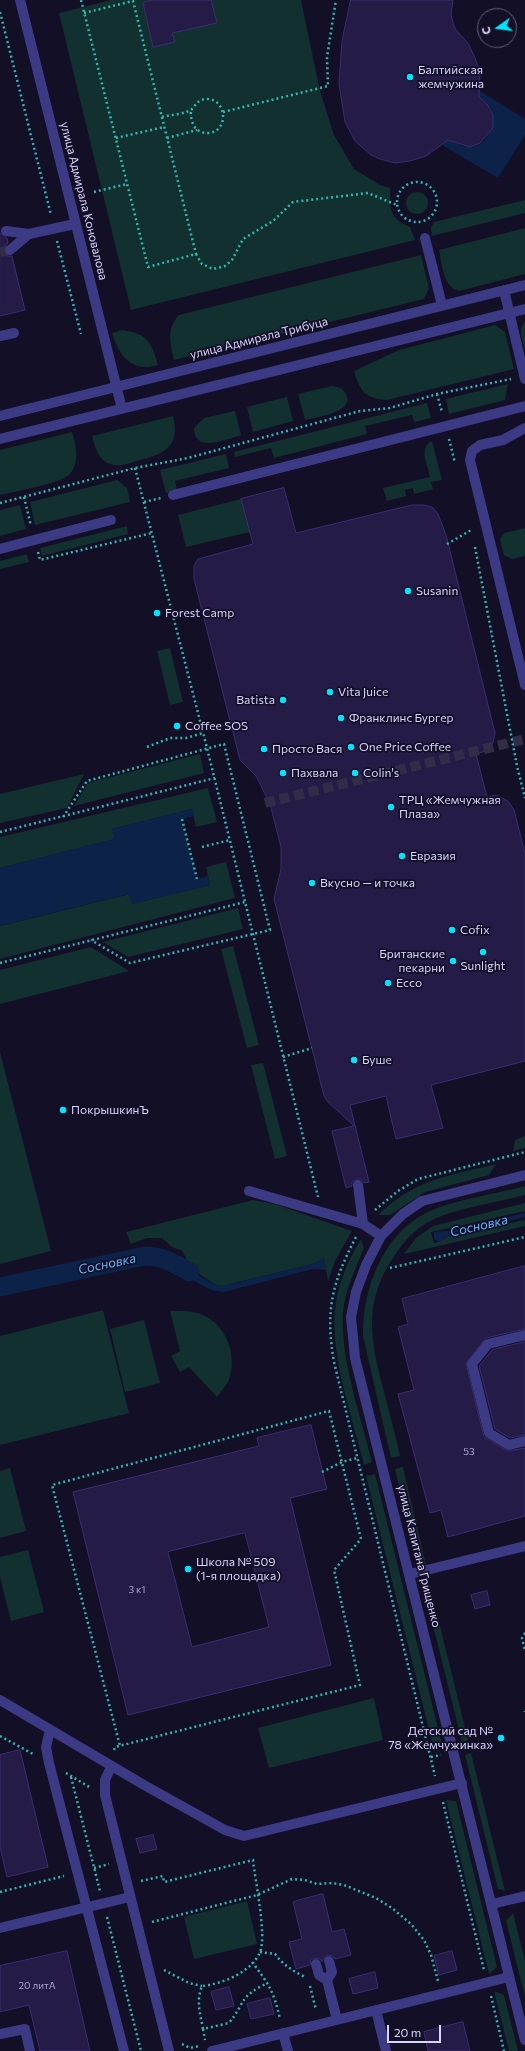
<!DOCTYPE html>
<html>
<head>
<meta charset="utf-8">
<style>
  body { margin:0 }
  #map { position:relative; width:525px; height:2051px; overflow:hidden; background:#130f26; font-family:Commissioner,sans-serif }
  canvas { display:block }
  .north { position:absolute; left:477px; top:8px; width:40px; height:40px; box-sizing:border-box; background:#130f26; border:1px solid #625e7d; border-radius:50%; rotate:256deg; font-size:11px; font-weight:700; line-height:16px; text-align:center; color:#d9d4ff }
  .north::after { content:''; display:block; margin:auto; width:14px; height:18px; background:#00e5ff; clip-path:polygon(50% 0,100% 100%,50% 72%,0 100%) }
  .scale { position:absolute; left:387px; top:2025px; width:54px; height:18px; box-sizing:border-box; border:2px solid #d9d4ff; border-top:0; padding-left:5px; font-size:12px; line-height:14px; white-space:nowrap; color:#d9d4ff; -webkit-text-stroke:3px #130f26; paint-order:stroke }
</style>
</head>
<body>
<div id="map">
<canvas width="525" height="2051"></canvas>
<div class="north">С</div>
<div class="scale">20 m</div>
</div>
<script>
const context = document.querySelector('canvas').getContext('2d');
context.lineJoin = 'round';
function paint(path, color) {
  context.fillStyle = color;
  context.fill(path, 'evenodd');
}
function strokePath(path, color, width, dash) {
  context.strokeStyle = color;
  context.lineWidth = width;
  context.lineCap = dash ? 'butt' : 'round';
  context.setLineDash(dash || []);
  context.stroke(path);
}
function drawText(font, color, halo, rows, align = 'center') {
  context.font = font + ' Commissioner,sans-serif';
  context.lineWidth = 3.5;
  context.setLineDash([]);
  context.textBaseline = 'middle';
  context.strokeStyle = halo;
  context.fillStyle = color;
  for (const [text, x, y, turn = 0] of rows) {
    context.save();
    context.translate(x, y);
    context.rotate((+turn || 0) * Math.PI / 180);
    context.textAlign = isNaN(turn) ? turn : align;
    if (halo) context.strokeText(text, 0, 0);
    context.fillText(text, 0, 0);
    context.restore();
  }
}
const green = new Path2D(`
  M111,0H301L320,91L334,135L354,169L380,185L390,188C390,210 389,218 410,227L415,240L131,310L59,13Z
  M406 203a11 11 0 1 1 22 0a11 11 0 1 1-22 0Z
  M525,200V213L432,236L431,228L434,222Z
  M525,228V274L459,291C443,287 442,264 439,250Z
  M421,255L429,288L424,299L174,360C170,342 166,330 179,315Z
  M525,321V350C523,341 517,329 525,321Z
  M495,325L505,332L514,369L387,400C365,399 360,391 354,371L399,350Z
  M122,330C146,333 152,342 158,365C132,373 119,356 112,333Z
  M508,384L505,400L449,414L446,399Z
  M332,386C339,387 344,389 347,396C352,413 317,417 305,420L298,394Z
  M287,397L293,421L253,432L247,407Z
  M427,403L431,418L414,422L412,415L365,426L367,434L274,458L271,448L235,457L234,452Z
  M235,411L241,435C227,439 194,454 194,428L204,418Z
  M173,416C181,447 164,454 137,461C128,464 119,467 110,464C98,460 95,446 92,436Z
  M72,432C76,445 80,462 70,474C62,483 14,492 0,495V450Z
  M432,441L442,480L431,482L433,489L414,494L413,488L405,490L406,496L387,501L383,488L430,477C428,466 418,447 432,441Z
  M226,454L229,468L175,481L177,490L166,493L160,470Z
  M117,480L127,488L130,502L35,525L30,502Z
  M241,499L250,532L186,547L178,515Z
  M20,505L26,529L0,536V510Z
  M127,526L128,534L42,556L40,548Z
  M525,528V556L512,559L504,555L500,539L504,533Z
  M27,554L29,562L0,569V561Z
  M170,648L183,702L170,705L157,651Z
  M200,754L204,773L74,806L88,783Z
  M84,774L67,808L0,823V794Z
  M208,788L217,822L196,827L192,809L112,829L115,839L0,868V837Z
  M226,862L235,898L0,959V926L130,894L132,904L210,885L206,867Z
  M238,908L243,929L128,957L103,942Z
  M233,946L259,1045L247,1048L221,949Z
  M91,947L129,971L0,1004V970Z
  M0,1052L51,1251L0,1264Z
  M263,1063L287,1156L275,1159L251,1065Z
  M525,1136V1148L513,1151L515,1140Z
  M496,1164L489,1175L425,1192L390,1215H378C415,1179 448,1176 496,1164Z
  M525,1186V1195C495,1203 460,1207 432,1220C416,1228 404,1241 395,1255C363,1301 370,1338 383,1388C389,1411 395,1433 400,1456L391,1458L363,1336C362,1290 383,1233 428,1212C453,1200 496,1194 525,1186Z
  M253,1200L275,1204L352,1231L335,1261L328,1281L324,1259L313,1264L222,1286L216,1285L193,1270L182,1251L172,1247L162,1238H147L131,1244L126,1232Z
  M525,1203V1211L431,1232L434,1243L441,1241L448,1236L525,1220V1226L404,1254L416,1238L433,1226Z
  M361,1239L364,1248C356,1268 345,1290 343,1312C340,1359 361,1417 372,1462L364,1465C353,1420 330,1355 335,1310C337,1285 348,1260 361,1239Z
  M103,1310L129,1413L0,1445V1336Z
  M170,1311C183,1311 195,1310 207,1317C228,1329 238,1359 228,1382C225,1387 220,1392 217,1397L189,1367L180,1372L171,1356L180,1351Z
  M144,1320L160,1383L125,1392L110,1329Z
  M403,1467L426,1565L417,1560L395,1469Z
  M10,1468L26,1531L0,1538V1471Z
  M375,1474L443,1748L434,1750L366,1476Z
  M28,1550L44,1612L11,1621L0,1577V1557Z
  M430,1585L468,1740L462,1742L425,1593Z
  M374,1698L383,1740L269,1768L258,1728Z
  M471,1753L505,1891L498,1889L465,1755Z
  M446,1800L456,1801L497,1967L489,1974Z
  M247,1901L257,1944L194,1959L184,1917Z
  M513,1913L525,1961V1997L506,1921Z
  M494,1991L504,1995L518,2051H509Z`);
const water = new Path2D(`
  M480,91L525,119V135L498,178L442,145L447,139C454,142 463,148 471,147C489,144 499,121 489,105C486,102 480,98 476,96Z
  M192,809L194,816L182,819L197,879L208,876L210,885L132,904L129,894L0,926V868L114,839L112,829Z
  M525,1213V1217L449,1235L439,1242L434,1239V1232L447,1231Z
  M324,1258L326,1270L313,1269L224,1292C203,1292 184,1272 169,1260L216,1285L222,1286L313,1264Z`);
const canal = new Path2D(`
  M0,1287L145,1256C163,1256 175,1264 190,1272`);
const building = new Path2D(`
  M153,0H211L217,23L172,33L175,42L153,47L143,3Z
  M351,0H453L451,14L453,23L456,30L468,43L475,58L480,72L479,97L488,105L493,115V128L480,143L470,147L448,140L426,156L410,161L395,163L380,159L371,155L355,141L345,122L339,84L342,41Z
  M0,233L7,238L8,243L4,247V252L7,256H12L25,310L0,316Z
  M284,488L296,533L412,505H423L432,507L438,514L446,535L495,733L493,743L486,751L476,754L487,797L496,795L508,801L514,810L525,854V1061L431,1085L443,1128L396,1139L386,1096L350,1105L369,1182L364,1183L361,1179H357L352,1182V1186L346,1188L332,1131L354,1126L328,1102L324,1096L274,899L281,869V847L270,804L256,776L240,760L194,579V566L198,559L253,544L241,499Z
  M525,1266V1329L486,1338L466,1363L484,1437L508,1451L525,1448V1516L448,1537L441,1510L430,1513L398,1394L414,1390L398,1327L408,1324L402,1299Z
  M525,1342V1435L510,1438L495,1429L479,1366L492,1350Z
  M311,1425L327,1489L290,1498L331,1665L128,1715L73,1492L259,1446L257,1438ZM245,1533L269,1627L192,1647L168,1552Z
  M487,1591L490,1605L475,1609L471,1595Z
  M20,1750L48,1867L7,1877L0,1847V1755Z
  M153,1835L157,1849L140,1853L136,1839Z
  M323,1894L332,1932L344,1929L351,1955L335,1959L333,1956L328,1955L324,1957L322,1962L320,1959L315,1958L311,1960L310,1965L296,1969L289,1942L302,1939L293,1902Z
  M67,1951L90,2051H40L29,2005L0,2012V1966Z
  M452,1951L457,1970L439,1975L434,1956Z
  M375,1972L378,1988L353,1994L349,1979Z
  M229,1987L234,2006L216,2010L211,1992Z
  M270,1998L274,2014L251,2019L247,2004Z
  M463,2022L470,2051H428L424,2032Z`);
const minorTunnel = new Path2D(`
  M0,252L10,250
  M265,803L525,739`);
const path = new Path2D(`
  M81,0L148,267L196,254L202,264L213,269L225,266L232,260L243,239L273,221L293,202L368,193L397,205
  M0,12L51,215
  M84,13L133,1L196,254
  M223,112L328,86L327,57L336,0
  M162,117C169,115 186,114 192,109C196,104 199,99 207,99C227,99 229,131 209,133C195,134 190,122 191,110
  M116,138L164,127
  M167,138L197,130
  M397 202a20 20 0 1 1 40 0a20 20 0 1 1-40 0Z
  M94,192L127,184
  M57,241L81,334
  M437,394L442,412
  M449,439L455,463
  M135,468L207,748L318,1197
  M24,497L31,526
  M144,502L161,498
  M0,503L135,468L188,458L360,411L390,408L437,394L511,379
  M447,544L473,529
  M475,547L517,766L525,798
  M38,552L40,560L152,533
  M147,747L170,738H186L203,733
  M63,817L87,781L224,744L270,930L130,963L91,940
  M182,819L197,879
  M0,832L215,778
  M202,847L230,840
  M0,963L245,902
  M283,1057L312,1048
  M375,1210L398,1191L418,1179L525,1152
  M356,1237C332,1283 325,1310 334,1362L435,1776
  M390,1268L525,1237
  M322,1472L342,1462L357,1458
  M525,1633L522,1638L525,1651
  M525,1711V1712
  M0,1736L33,1754
  M466,1748L474,1746
  M114,1750L115,1747L360,1685L334,1570L361,1539L329,1411L52,1485L120,1746
  M431,1757L441,1755
  M66,1773L91,1788
  M71,1777L100,1891
  M443,1802L484,1970
  M94,1868L109,1864
  M141,1881L163,1876L164,1882L253,1860C255,1880 267,1936 260,1952C252,1972 222,1984 202,1986C196,2001 200,2013 203,2029L229,2023C246,2002 239,1996 268,1983
  M0,1892L64,1876
  M107,1917L141,2051
  M152,1922L257,1895L292,1879L305,1880L317,1884L332,1883L344,1885L376,1898L392,1908L411,1924L424,1940L431,1955L438,1981
  M260,1952L275,1954C283,1965 293,1971 305,1977
  M252,1962C269,1984 274,1992 280,2019
  M164,1970L189,1983L202,1986
  M310,1986L316,2010
  M491,1996L504,2051
  M203,2029L205,2040
  M182,2044L190,2048L199,2046`);
const minor = new Path2D(`
  M20,0L122,409
  M6,231L29,234
  M425,238L442,305
  M10,250L29,234L75,224
  M504,290L525,379
  M0,336L14,333
  M0,416L525,285
  M525,428L503,440L480,445L472,451L470,460L525,685
  M0,439L525,309
  M173,495L525,406
  M0,549L111,520
  M525,1175L422,1201L403,1214L381,1236L366,1265L356,1292L351,1317L355,1358L525,2040
  M358,1185L363,1224
  M249,1191L363,1224L381,1236
  M525,1335L488,1344L472,1364L489,1433L509,1445L525,1441
  M410,1574L525,1546
  M0,1700L144,1785L225,1830L244,1836L462,1783
  M50,1730L46,1747L49,1763L124,2051
  M111,1767L105,1780V1795L169,2051
  M492,1904L525,1896
  M0,1928L130,1897
  M329,1961L332,1972L327,1980L337,2020
  M316,1964L319,1975L327,1980
  M376,2010L386,2051
  M283,2033L288,2051
  M0,2034L25,2029L30,2051
  M212,2051L509,1977`);
const markers = [
  [410,77,4,"#00e5ff"],
  [408,591,4,"#00e5ff"],
  [157,613,4,"#00e5ff"],
  [330,692,4,"#00e5ff"],
  [283,700,4,"#00e5ff"],
  [341,718,4,"#00e5ff"],
  [177,726,4,"#00e5ff"],
  [351,747,4,"#00e5ff"],
  [264,749,4,"#00e5ff"],
  [283,773,4,"#00e5ff"],
  [355,773,4,"#00e5ff"],
  [391,807,4,"#00e5ff"],
  [402,856,4,"#00e5ff"],
  [312,883,4,"#00e5ff"],
  [452,930,4,"#00e5ff"],
  [483,952,4,"#00e5ff"],
  [453,961,4,"#00e5ff"],
  [388,983,4,"#00e5ff"],
  [354,1060,4,"#00e5ff"],
  [63,1110,4,"#00e5ff"],
  [188,1569,4,"#00e5ff"],
  [501,1738,4,"#00e5ff"]
];
const numberNames = [
  ["53",469,1452],
  ["3 к1",137,1590],
  ["20 литА",37,1986]
];
const poiNames = [
  ["Балтийская",418,70],
  ["жемчужина",418,84],
  ["Susanin",416,591],
  ["Forest Camp",165,613],
  ["Vita Juice",338,692],
  ["Batista",275,700,"right"],
  ["Франклинс Бургер",349,718],
  ["Coffee SOS",185,726],
  ["One Price Coffee",359,747],
  ["Просто Вася",272,749],
  ["Пахвала",291,773],
  ["Colin's",363,773],
  ["ТРЦ «Жемчужная",399,800],
  ["Плаза»",399,814],
  ["Евразия",410,856],
  ["Вкусно — и точка",320,883],
  ["Cofix",460,930],
  ["Британские",445,954,"right"],
  ["пекарни",445,968,"right"],
  ["Sunlight",483,966,"center"],
  ["Ecco",396,983],
  ["Буше",362,1060],
  ["ПокрышкинЪ",71,1110],
  ["Школа № 509",196,1562],
  ["(1-я площадка)",196,1576],
  ["Детский сад №",493,1731,"right"],
  ["78 «Жемчужинка»",493,1745,"right"]
];
const streetNames = [
  ["улица Адмирала Коновалова",84,201,76],
  ["улица Адмирала Трибуца",259,338,-14],
  ["улица Капитана Грищенко",419,1556,76]
];
const waterNames = [
  ["Сосновка",479,1226,-13],
  ["Сосновка",107,1264,-12]
];
paint(green, '#12302f');
paint(water, '#0c2248');
strokePath(canal, '#0c2248', 19);
paint(building, '#241b47');
strokePath(building, '#3b2d73', 1);
strokePath(minorTunnel, '#312d47', 10, [10, 5]);
strokePath(path, '#2fb8b0', 2.5, [2, 3]);
strokePath(minor, '#3d3a85', 10);
for (const [x, y, r, color] of markers) {
  const dot = new Path2D();
  dot.arc(x, y, r, 0, 2 * Math.PI);
  context.fillStyle = color;
  context.fill(dot);
  strokePath(dot, '#130f26', 1.5);
}
drawText('10px', '#aca6d1', null, numberNames);
drawText('12px', '#d9d4ff', '#130f26', poiNames, 'left');
drawText('12px', '#d9d4ff', '#130f26', streetNames);
drawText('italic 13px', '#62b6ff', '#130f26', waterNames);
</script>
</body>
</html>
